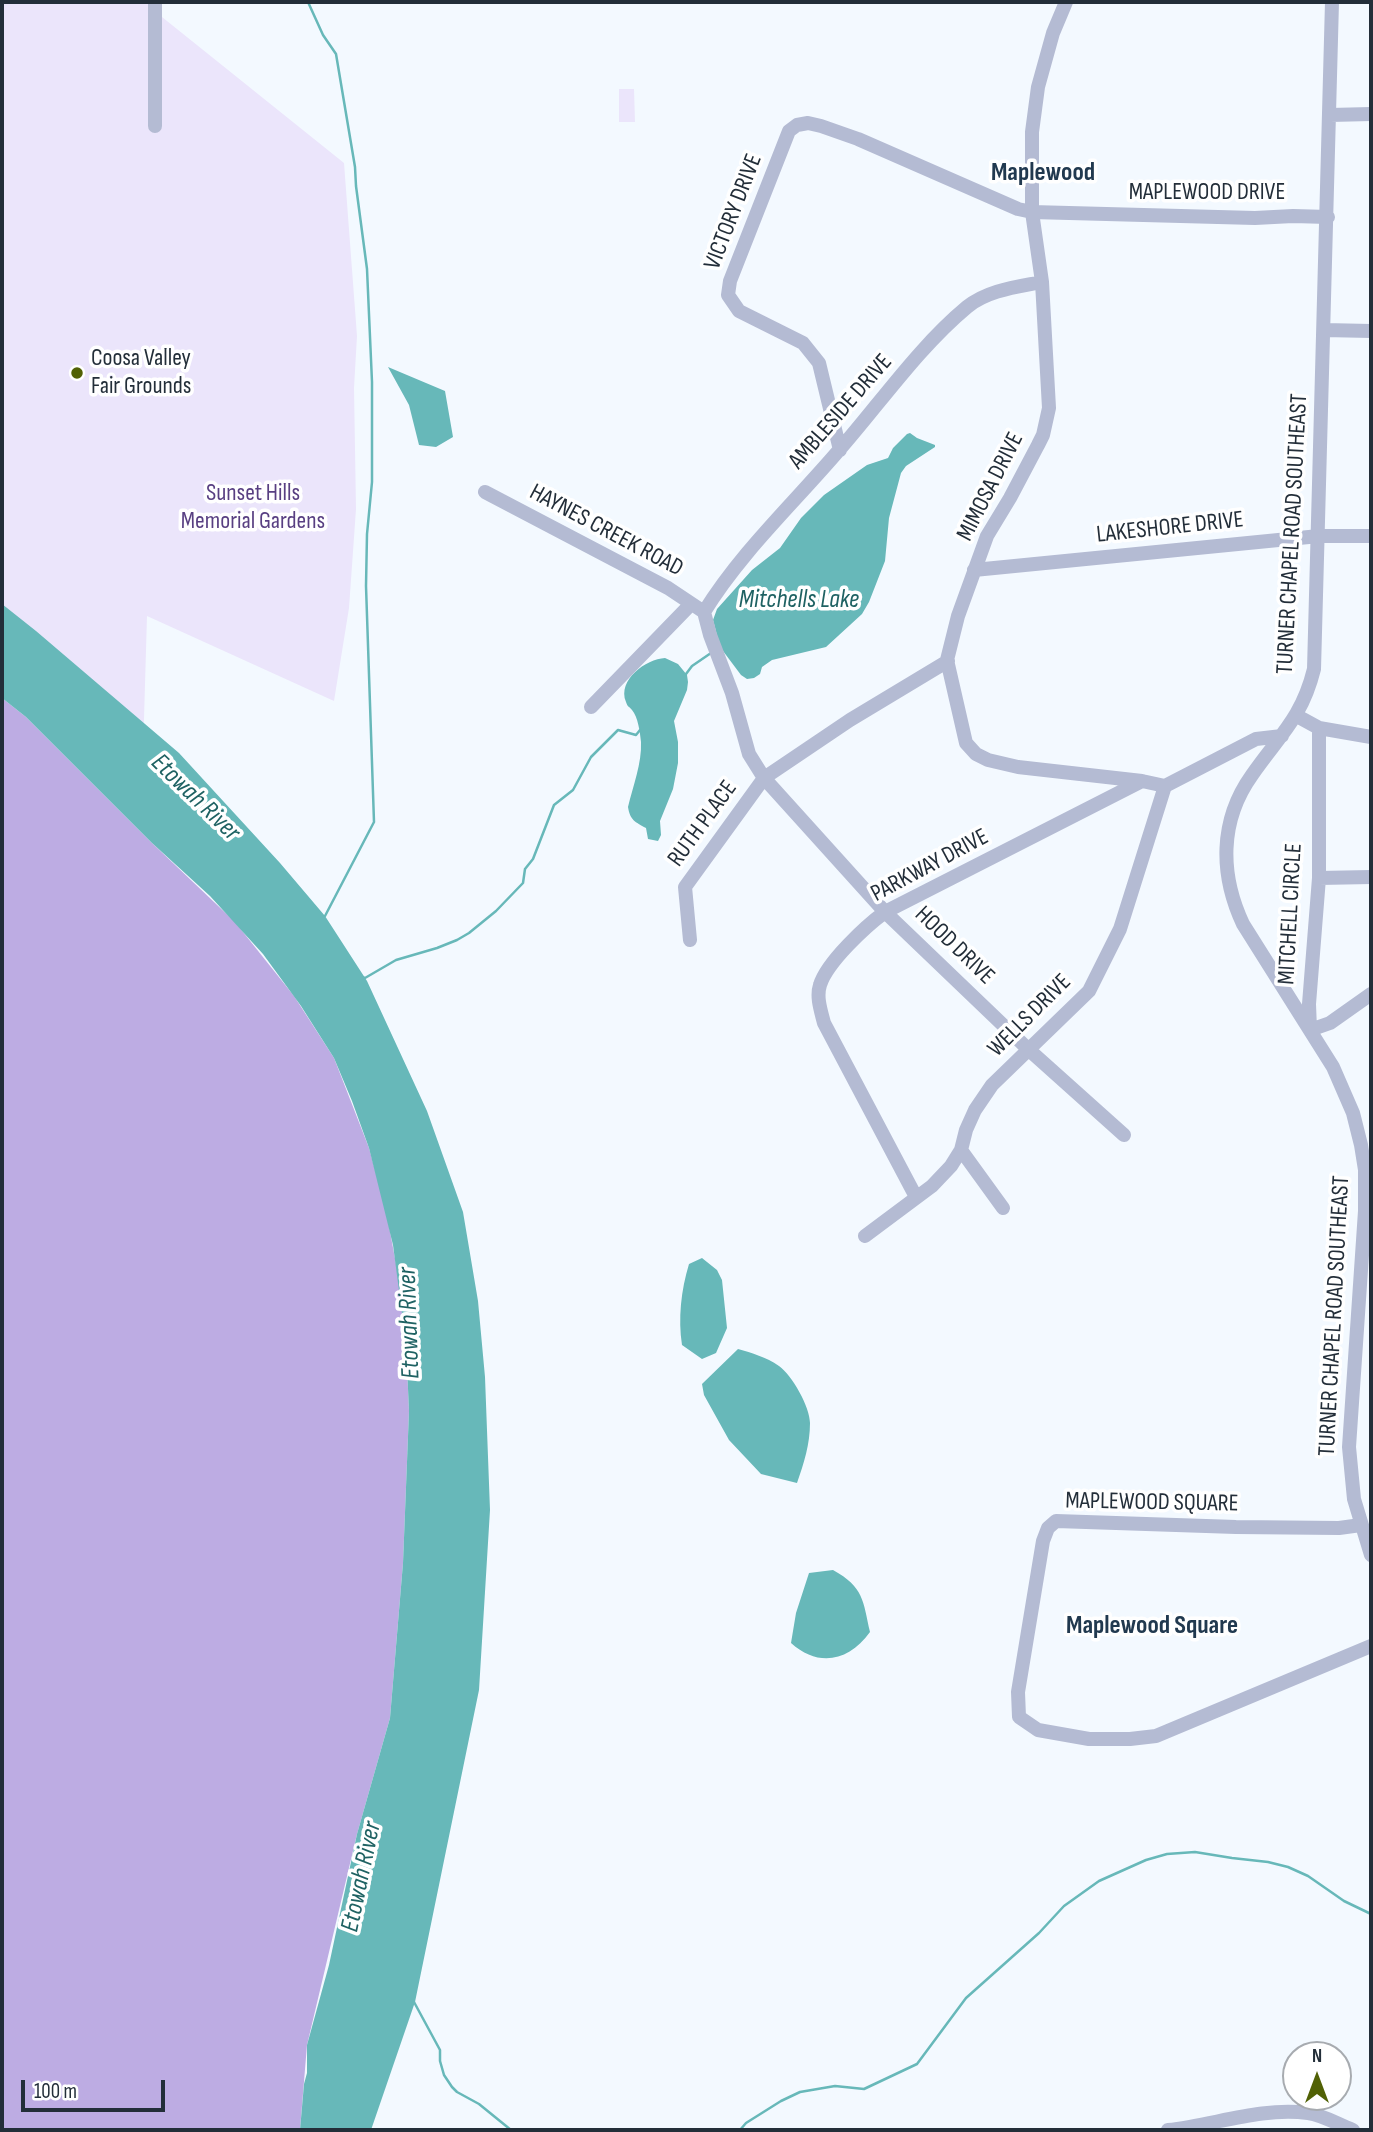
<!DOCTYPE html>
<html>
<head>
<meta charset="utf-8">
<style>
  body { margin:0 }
  #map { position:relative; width:1373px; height:2132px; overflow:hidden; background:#f3f9ff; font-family:"Sofia Sans Condensed",sans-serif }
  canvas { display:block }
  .frame { position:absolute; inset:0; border:4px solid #232e39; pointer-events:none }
  .north { position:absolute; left:1282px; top:2041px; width:70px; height:70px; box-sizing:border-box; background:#fff; border:2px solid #a7abb0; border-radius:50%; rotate:0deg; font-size:19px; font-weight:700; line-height:28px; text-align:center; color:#232e39 }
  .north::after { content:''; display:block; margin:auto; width:24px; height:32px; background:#516105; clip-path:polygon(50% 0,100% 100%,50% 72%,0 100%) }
  .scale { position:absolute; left:21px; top:2080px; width:144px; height:32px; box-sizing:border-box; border:4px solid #232e39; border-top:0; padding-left:9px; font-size:21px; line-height:24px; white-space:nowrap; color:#232e39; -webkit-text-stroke:5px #fff; paint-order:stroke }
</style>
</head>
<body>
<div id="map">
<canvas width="1373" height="2132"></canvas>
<div class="frame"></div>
<div class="north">N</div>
<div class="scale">100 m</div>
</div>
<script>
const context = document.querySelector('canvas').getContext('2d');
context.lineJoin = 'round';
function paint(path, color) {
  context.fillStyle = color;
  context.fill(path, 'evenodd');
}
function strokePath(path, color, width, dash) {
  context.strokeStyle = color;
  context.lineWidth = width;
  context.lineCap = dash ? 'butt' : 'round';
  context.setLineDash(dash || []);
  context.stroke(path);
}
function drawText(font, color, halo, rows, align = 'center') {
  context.font = font + ' "Sofia Sans Condensed",sans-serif';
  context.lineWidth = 7;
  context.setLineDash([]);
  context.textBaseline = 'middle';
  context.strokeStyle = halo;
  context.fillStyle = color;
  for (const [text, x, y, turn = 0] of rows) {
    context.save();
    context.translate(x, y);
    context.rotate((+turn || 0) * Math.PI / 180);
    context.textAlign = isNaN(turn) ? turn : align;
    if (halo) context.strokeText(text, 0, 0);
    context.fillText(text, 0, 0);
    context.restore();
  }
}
const green = new Path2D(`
  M2,2H149L162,17L344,163L357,336L354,388L356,509L349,608L334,701L147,616L143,753L2,620Z
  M619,89H634L635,122H619Z`);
const forest = new Path2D(`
  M2,698L26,717L152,843L235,922L294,996L334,1058L369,1148L386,1210L399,1280L406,1344L409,1411L403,1563L390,1718L357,1834L307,2045L300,2130H2Z`);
const water = new Path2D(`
  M388,367L445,391L453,437L436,447L419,445L409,405Z
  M910,433L917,438L935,445V447L906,466L901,473L889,518L885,561L869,602L862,614L826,647L772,660L762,667L760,674L754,678L747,679L741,675L720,647L713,620L717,609L752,570L780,548L801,518L824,495L867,465L888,458L893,448L907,434Z
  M2,604L36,631L179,753L280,863L325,916L367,981L427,1111L463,1212L478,1301L485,1377L490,1510L479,1690L415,2002L371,2130H300L304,2084L307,2073V2045L329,1965L357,1834L390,1718L403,1563L409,1411L406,1344L393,1245L369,1148L352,1101L334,1058L301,1006L263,954L210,896L152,843L26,717L2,698Z
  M665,658L678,664L687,675L688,682L687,690L674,721L678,742V763L673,789L660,821L661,835L658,841L648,839L646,828C635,822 630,820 628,807C633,786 642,763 641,742C640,732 638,717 632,710C628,705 628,708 626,702C617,680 646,659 665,658Z
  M702,1258L717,1270L722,1280L727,1328L716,1353L702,1359L682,1345C678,1319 681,1290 689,1264Z
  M738,1349C752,1353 766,1357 779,1366C792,1375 810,1407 810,1423C810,1444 804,1463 797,1483L761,1474L729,1440L704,1395L702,1384Z
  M833,1570C864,1587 863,1601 870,1632C849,1661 819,1668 791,1643L796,1613L809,1573Z`);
const stream = new Path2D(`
  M308,2L323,35L336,54L355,167L356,186L367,269L372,382V482L367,534L366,586L374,822L325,916
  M686,674L692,666L711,653
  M363,977L365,978L396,960L437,948L457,940L469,933L496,911L523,883L525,869L533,859L554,805L573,790L591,757L618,730L636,735L640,730
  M414,2002L440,2050V2061L444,2075L452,2087L457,2092L479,2104L511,2130
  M740,2130L746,2123L781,2101L800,2092L835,2086L864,2089L917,2064L966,1998L1039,1933L1064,1906L1099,1881L1146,1860L1167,1854L1195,1852L1232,1858L1268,1862L1288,1867L1308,1876L1344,1901L1371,1914`);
const minor = new Path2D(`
  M1066,2L1053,33L1038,87L1032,132V212L1042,282L1049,408L1043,435L1038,445L1010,498L987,536L958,616L947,660L966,743L976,754L988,760L1018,767L1142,781L1165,786
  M1332,2L1314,669C1302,718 1279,736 1252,775C1219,821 1220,875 1243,924L1333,1067L1353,1113L1361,1145L1365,1170V1211L1349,1447L1354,1499L1371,1555
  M1330,115L1371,114
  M155,126V2
  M1324,330L1371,331
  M840,450L819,363L803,343L739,311L728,295L730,281L789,131L797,125L808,123L821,126L858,139L1018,209L1032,212L1255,218L1293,216L1328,217
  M485,492L668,588L704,612
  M974,570L1319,536H1371
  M704,612L710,635L732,693L749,754L764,778L885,912L1028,1049L1124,1135
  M704,612C741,552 794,503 840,449C881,402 919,347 967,307C988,290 1017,287 1042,282
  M591,707L691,604
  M1297,716L1319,728L1371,737
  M1165,786L1256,739L1282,736
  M1319,878L1371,877
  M690,940L685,887L764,778L850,720L948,661
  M1310,1029L1309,1004L1319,878V728
  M1310,1030L1330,1023L1371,994
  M961,1150L1003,1208
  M916,1197L824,1023C821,1011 816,997 820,985C827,962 866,926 885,912L1142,781
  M865,1236L932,1186L951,1166L961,1150L966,1130L975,1110L992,1085L1089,991L1120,929L1165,786
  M1361,1525L1339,1528L1236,1527L1056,1521L1048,1528L1043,1541L1018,1692L1019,1717L1038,1730L1089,1739H1130L1156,1736L1371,1646
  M1168,2130C1215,2125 1260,2107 1308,2113C1323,2115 1339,2125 1353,2130`);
const markers = [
  [77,373,7,"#516105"]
];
const streetNames = [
  ["MAPLEWOOD DRIVE",1207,193],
  ["VICTORY DRIVE",734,212,-69],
  ["AMBLESIDE DRIVE",841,412,-49],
  ["MIMOSA DRIVE",991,487,-63],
  ["LAKESHORE DRIVE",1170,528,-6],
  ["HAYNES CREEK ROAD",606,531,28],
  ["TURNER CHAPEL ROAD SOUTHEAST",1293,534,-87],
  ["RUTH PLACE",703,824,-54],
  ["PARKWAY DRIVE",930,866,-28],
  ["MITCHELL CIRCLE",1291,914,-87],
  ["HOOD DRIVE",954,946,44],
  ["WELLS DRIVE",1030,1016,-45],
  ["TURNER CHAPEL ROAD SOUTHEAST",1335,1316,-87],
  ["MAPLEWOOD SQUARE",1152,1503,1]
];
const poiNames = [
  ["Coosa Valley",91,359],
  ["Fair Grounds",91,387]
];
const parkNames = [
  ["Sunset Hills",253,494],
  ["Memorial Gardens",253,522]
];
const neighbourhoodNames = [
  ["Maplewood",1043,173],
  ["Maplewood Square",1152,1626]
];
const waterNames = [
  ["Mitchells Lake",799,600],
  ["Etowah River",195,798,44],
  ["Etowah River",410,1323,-92],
  ["Etowah River",362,1877,-78]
];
paint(green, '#ebe5fb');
paint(forest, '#bdace3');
paint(water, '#67b8b9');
strokePath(stream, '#67b8b9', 2.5);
strokePath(minor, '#b4bbd3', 14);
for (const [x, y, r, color] of markers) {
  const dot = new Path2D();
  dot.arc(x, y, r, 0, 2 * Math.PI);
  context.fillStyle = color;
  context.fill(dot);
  strokePath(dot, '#fff', 2.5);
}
drawText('24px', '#232e39', '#fff', streetNames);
drawText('24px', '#232e39', '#fff', poiNames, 'left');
drawText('24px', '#583f82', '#fff', parkNames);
drawText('bold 26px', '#21394f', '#fff', neighbourhoodNames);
drawText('italic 26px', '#1f6263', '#fff', waterNames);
</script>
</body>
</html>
